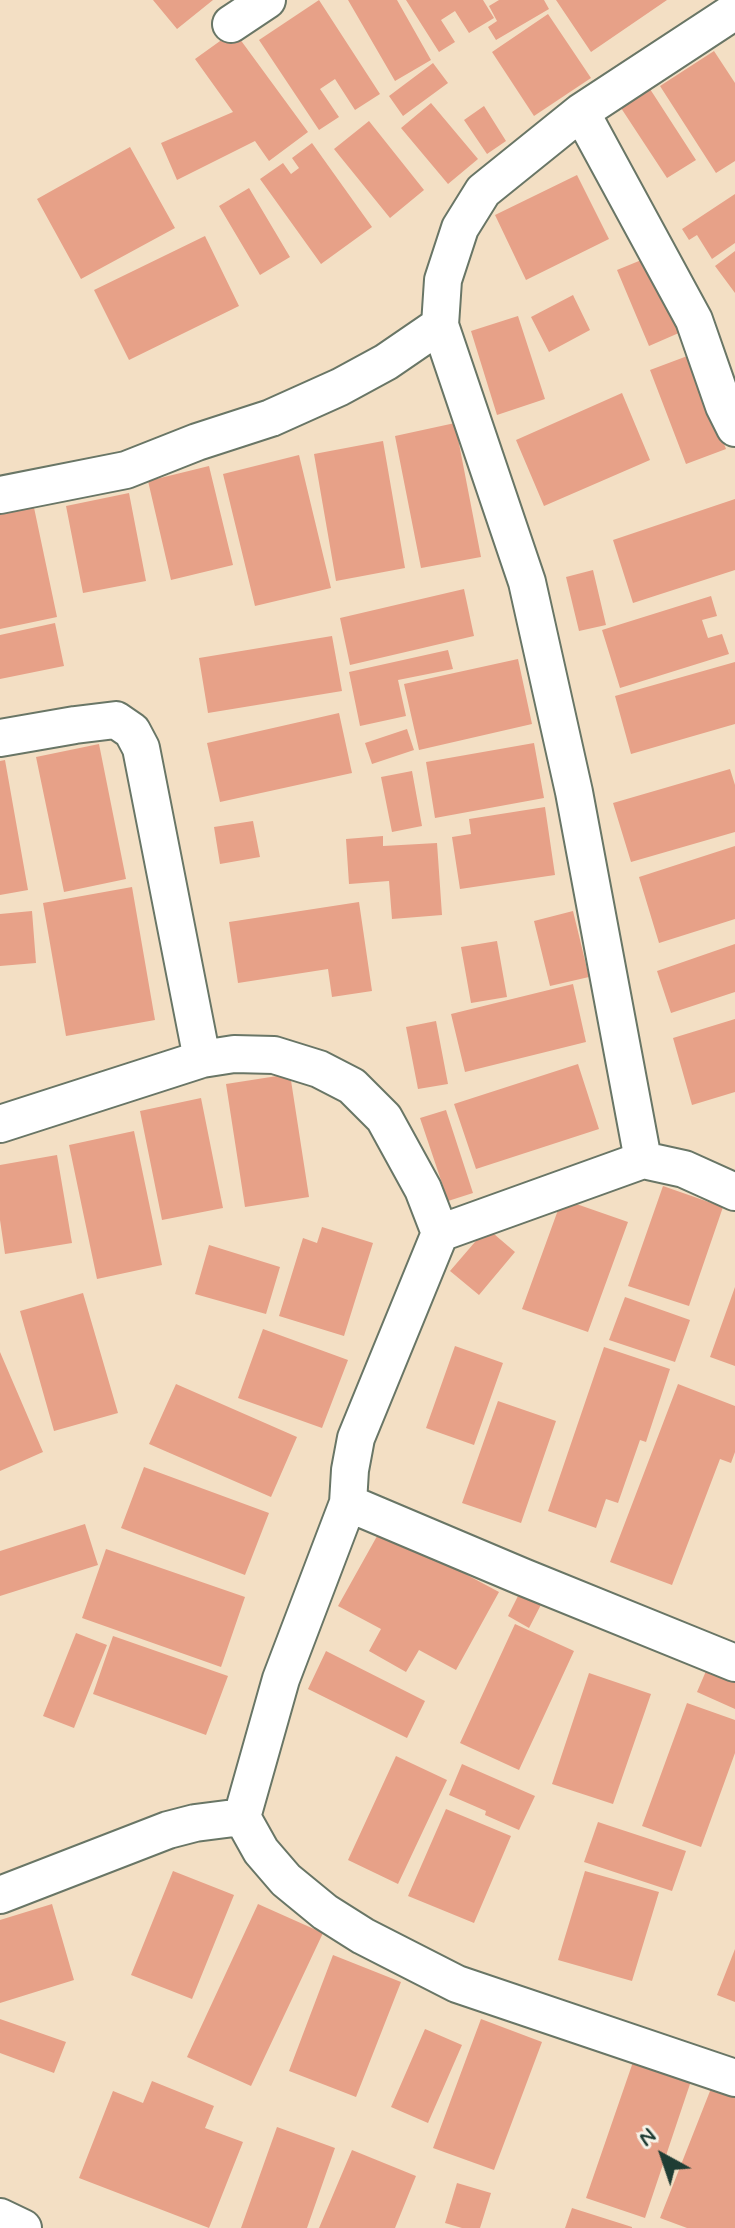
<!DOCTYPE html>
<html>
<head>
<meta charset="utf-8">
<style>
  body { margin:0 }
  #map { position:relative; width:735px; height:2228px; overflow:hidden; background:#f3dfc4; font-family:Mynerve,sans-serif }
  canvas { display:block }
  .north { position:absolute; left:623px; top:2116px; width:80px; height:80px; -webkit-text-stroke:6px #f7f3e8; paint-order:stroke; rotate:320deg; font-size:22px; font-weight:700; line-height:32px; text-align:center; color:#1f3d34 }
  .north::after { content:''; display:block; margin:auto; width:28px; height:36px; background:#1f3d34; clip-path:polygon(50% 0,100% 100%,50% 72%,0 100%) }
</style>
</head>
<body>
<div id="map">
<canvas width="735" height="2228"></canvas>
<div class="north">N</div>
</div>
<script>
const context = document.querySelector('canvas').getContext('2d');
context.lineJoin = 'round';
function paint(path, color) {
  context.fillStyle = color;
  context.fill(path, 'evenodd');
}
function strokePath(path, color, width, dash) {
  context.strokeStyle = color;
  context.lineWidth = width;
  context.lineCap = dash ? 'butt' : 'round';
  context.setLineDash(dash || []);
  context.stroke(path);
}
const building = new Path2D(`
  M153,0H213L177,29Z
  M319,0L380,94L355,110L335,79L320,89L339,117L319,130L259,40Z
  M348,0H397L431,60L395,81Z
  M406,0H483L494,18L469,33L455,11L441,20L455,42L439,52Z
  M499,0H544L549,9L496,40L488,27L497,21L489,6Z
  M556,0H667L591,52Z
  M548,14L591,78L534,116L492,52Z
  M234,31L308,132L269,161L255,141L177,180L161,143L233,112L195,59Z
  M714,51L735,83V161L716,173L660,86Z
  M433,63L448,83L403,116L389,96Z
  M650,89L696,160L667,178L621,108Z
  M431,103L478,159L448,184L401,128Z
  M484,106L506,141L487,154L464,120Z
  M369,121L424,190L390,218L334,149Z
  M312,143L372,227L321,264L260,179L283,163L291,174L299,168L292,158Z
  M130,147L175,228L81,279L37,199Z
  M577,175L609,239L526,280L495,215Z
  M249,188L290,257L260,275L219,206Z
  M735,194V243L712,259L697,235L689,240L682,229Z
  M205,236L239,306L129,360L94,290Z
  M735,251V293L715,266Z
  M656,254L688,329L649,346L617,270Z
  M573,295L590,330L549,352L531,317Z
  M518,316L545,399L497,415L471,331Z
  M690,355L726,449L686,464L650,370Z
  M622,393L650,460L544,506L516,440Z
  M455,423L481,557L421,568L395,436Z
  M383,441L405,568L336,581L314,454Z
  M299,455L331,588L255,606L223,474Z
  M209,466L233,565L171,580L148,481Z
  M129,493L146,581L83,593L66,506Z
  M32,498L57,617L0,629V504Z
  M735,499V570L633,603L613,540Z
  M593,570L606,625L579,631L566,577Z
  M464,589L474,636L350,665L340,618Z
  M711,596L717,616L702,620L708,638L722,634L729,654L620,688L602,630Z
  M55,623L64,666L0,679V635Z
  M332,636L342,691L208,713L199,658Z
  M448,650L453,669L398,680L406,716L360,726L349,672Z
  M518,659L532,724L419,750L404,684Z
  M735,662V724L631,754L615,696Z
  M339,713L352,773L220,802L207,743Z
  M407,729L414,750L372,764L365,743Z
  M534,743L544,798L435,818L426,762Z
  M99,744L126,879L64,892L36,757Z
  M5,760L28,890L0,895V761Z
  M730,769L735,785V832L631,862L613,803Z
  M412,771L422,826L392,832L381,777Z
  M545,807L555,875L460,889L452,837L471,834L469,819Z
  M253,821L260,857L220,864L214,827Z
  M383,836V846L437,843L442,915L392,919L389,881L349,884L346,839Z
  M735,846V919L659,943L639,877Z
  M132,887L155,1020L66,1036L43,903Z
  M359,902L372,991L332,997L328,969L238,983L229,922Z
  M32,911L36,963L0,966V914Z
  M573,911L589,977L550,986L534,921Z
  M497,941L507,997L471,1003L461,947Z
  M735,944V992L671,1013L657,971Z
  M573,984L586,1042L465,1072L451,1014Z
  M735,1019V1092L692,1105L673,1038Z
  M436,1021L448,1084L418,1089L406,1027Z
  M578,1064L599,1129L476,1169L454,1104Z
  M290,1074L309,1197L245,1207L226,1084Z
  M201,1098L223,1208L162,1220L140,1111Z
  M446,1110L473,1193L448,1201L420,1118Z
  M134,1131L162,1265L97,1279L69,1145Z
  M57,1155L72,1243L5,1254L0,1220V1165Z
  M663,1186L723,1207L689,1306L628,1286Z
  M562,1199L628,1222L588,1332L522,1309Z
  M322,1227L373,1243L344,1336L279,1316L303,1238L317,1243Z
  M487,1228L515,1252L479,1295L450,1271Z
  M209,1245L280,1267L266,1314L195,1294Z
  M735,1287V1366L710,1357Z
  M83,1293L118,1413L54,1431L20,1311Z
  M625,1297L690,1320L675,1362L609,1340Z
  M263,1329L348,1360L322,1428L238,1398Z
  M455,1346L503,1363L474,1445L426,1428Z
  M604,1347L670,1369L646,1442L640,1440L618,1503L606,1499L596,1528L548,1511Z
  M0,1352L43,1452L0,1471Z
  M176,1384L297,1437L271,1497L149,1444Z
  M678,1384L735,1406V1452L731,1463L720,1459L672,1585L610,1562Z
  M498,1401L556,1421L521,1523L462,1503Z
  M144,1467L269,1513L245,1575L121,1528Z
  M85,1524L98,1565L0,1596V1551Z
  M381,1529L499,1592L456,1670L419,1650L406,1672L369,1651L381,1629L338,1606Z
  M106,1549L245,1597L221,1667L82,1618Z
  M524,1584L546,1595L529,1628L508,1616Z
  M515,1624L574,1651L519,1770L460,1743Z
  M76,1633L107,1645L74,1728L43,1716Z
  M113,1636L228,1676L206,1735L93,1694Z
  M326,1651L425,1701L407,1738L308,1689Z
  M709,1664L735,1675V1709L697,1692Z
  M589,1673L651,1694L613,1804L552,1784Z
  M687,1703L735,1720V1753L701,1847L642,1826Z
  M396,1756L447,1780L398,1884L348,1860Z
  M462,1764L535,1796L519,1830L485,1815L486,1811L449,1795Z
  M446,1809L511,1836L474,1923L408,1896Z
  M598,1822L686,1851L672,1891L584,1862Z
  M173,1871L234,1895L192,1999L131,1975Z
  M585,1871L659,1892L632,1981L558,1960Z
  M52,1904L74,1980L0,2003V1920Z
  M258,1904L323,1933L251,2086L187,2057Z
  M735,1949V2002L717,1995Z
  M333,1955L401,1982L356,2097L289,2071Z
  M0,2019L66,2042L54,2073L0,2053Z
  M481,2019L542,2042L494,2170L433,2148Z
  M425,2029L462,2045L428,2123L391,2107Z
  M633,2062L691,2081L645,2218L586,2198Z
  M152,2081L214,2106L205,2128L243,2142L209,2228L79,2178L113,2091L143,2103Z
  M712,2086L735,2095V2228H687L660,2218Z
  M277,2127L335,2148L307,2228H241Z
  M352,2150L416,2176L395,2228H319Z
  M457,2183L491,2193L480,2228H462L445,2223Z
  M572,2208L632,2227V2228H565Z`);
const minor = new Path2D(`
  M231,24L267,0
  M581,112L694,320L724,406L735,428
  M440,325L527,582L574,792L643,1160
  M0,495L126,470L197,442L271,418L340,387L386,362L440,325L443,280L460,228L483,191L581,112L735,11
  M0,738L75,725L116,720L132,731L141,748L202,1059
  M0,1124L202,1059L234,1054L274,1055L319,1069L352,1086L384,1118L423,1189L440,1233L356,1438L350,1470L348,1503L281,1679L242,1817L261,1851L286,1880L325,1912L363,1936L457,1984L735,2078
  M440,1233L643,1160L684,1169L735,1192
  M348,1503L523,1577L735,1663
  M0,1895L168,1830L195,1823L242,1817
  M0,2217L23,2228`);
paint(building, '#e7a188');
strokePath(minor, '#697666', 40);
strokePath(minor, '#fff', 36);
</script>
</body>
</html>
